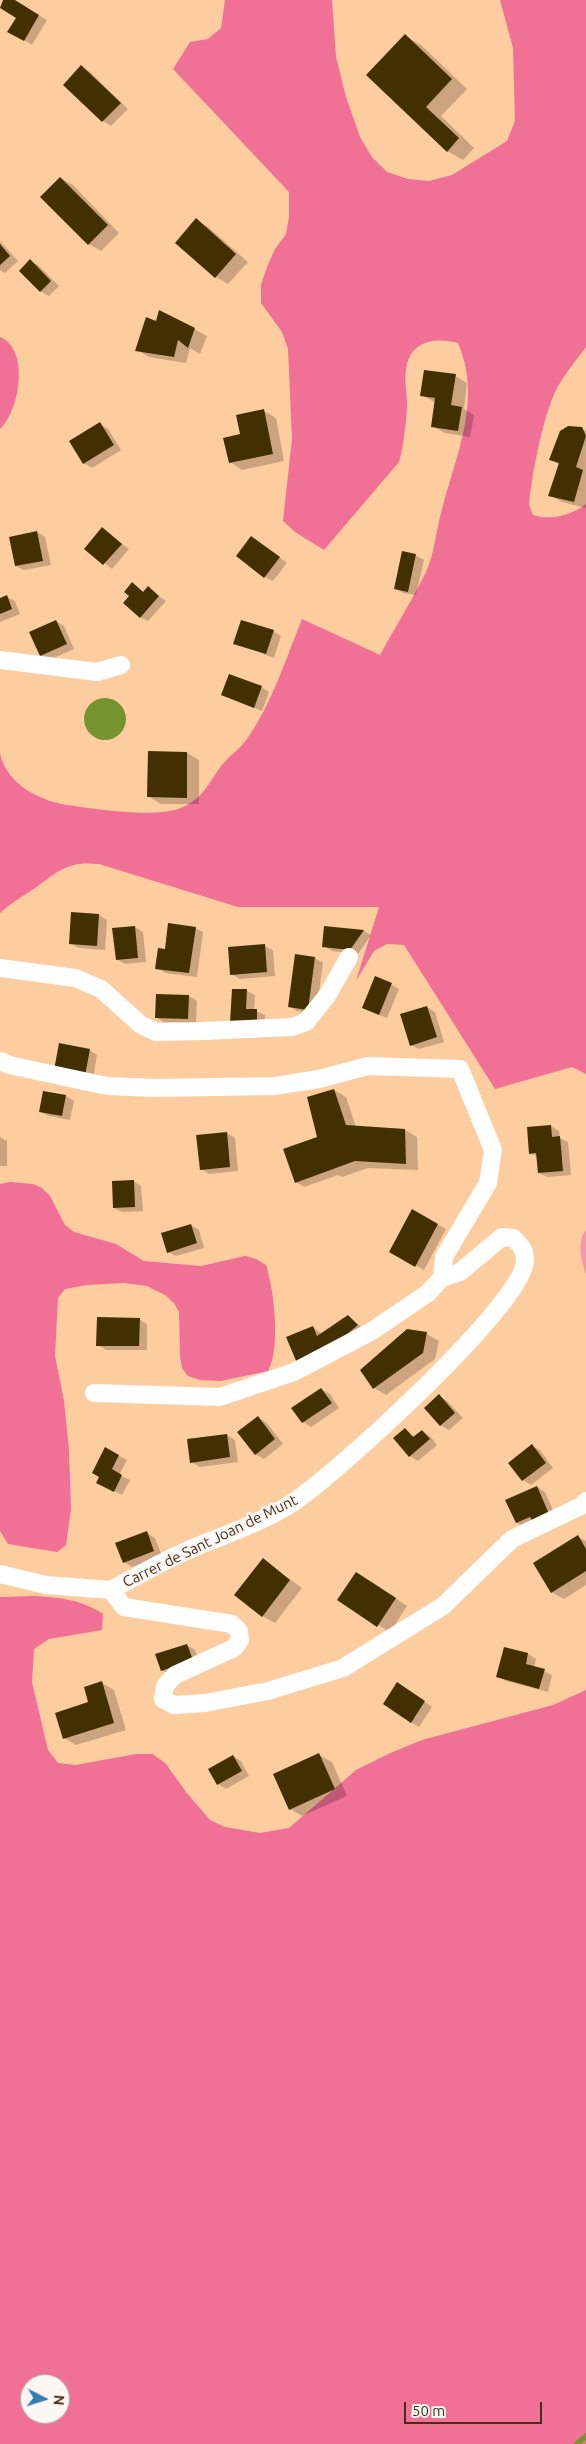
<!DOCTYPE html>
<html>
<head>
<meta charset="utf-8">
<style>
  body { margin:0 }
  #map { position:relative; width:586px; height:2444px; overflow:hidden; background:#fecd9f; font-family:Ubuntu,sans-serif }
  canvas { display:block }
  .north { position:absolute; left:20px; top:2374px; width:50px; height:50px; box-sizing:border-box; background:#fcf7f3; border:1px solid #b2a79d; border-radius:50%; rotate:95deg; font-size:14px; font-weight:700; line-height:20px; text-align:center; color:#422f1d }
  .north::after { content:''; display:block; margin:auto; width:18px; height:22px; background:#367db2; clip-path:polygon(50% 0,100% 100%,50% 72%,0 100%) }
  .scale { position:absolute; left:404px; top:2402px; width:138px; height:22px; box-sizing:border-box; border:2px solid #422f1d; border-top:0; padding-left:6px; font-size:15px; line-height:18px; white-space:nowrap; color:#422f1d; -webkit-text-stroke:4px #fcf7f3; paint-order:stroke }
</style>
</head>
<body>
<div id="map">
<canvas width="586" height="2444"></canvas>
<div class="north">N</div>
<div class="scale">50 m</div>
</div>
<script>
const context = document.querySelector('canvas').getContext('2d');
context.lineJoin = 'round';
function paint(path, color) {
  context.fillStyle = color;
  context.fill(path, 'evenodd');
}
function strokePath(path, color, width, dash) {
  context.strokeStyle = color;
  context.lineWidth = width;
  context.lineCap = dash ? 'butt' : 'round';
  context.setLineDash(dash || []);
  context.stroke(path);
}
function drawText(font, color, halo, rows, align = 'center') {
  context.font = font + ' Ubuntu,sans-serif';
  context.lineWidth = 5;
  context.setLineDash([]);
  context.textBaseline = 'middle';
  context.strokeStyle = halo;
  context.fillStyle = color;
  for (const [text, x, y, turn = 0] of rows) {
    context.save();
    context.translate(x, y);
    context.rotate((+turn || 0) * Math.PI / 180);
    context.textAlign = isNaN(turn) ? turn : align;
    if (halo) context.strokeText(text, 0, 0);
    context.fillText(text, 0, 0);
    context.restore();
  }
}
const green = new Path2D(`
  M586,1230V1275C582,1263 576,1241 586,1230Z`);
const forest = new Path2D(`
  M225,0H332L336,57L346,97L360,137L372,157L387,172L408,179L429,181L452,175L507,141L515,121L513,48L500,0H586V347C576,360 565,374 557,388C543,416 532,473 529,505L533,515C550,521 572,515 586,504V1074L572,1067L495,1089L404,945L387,944L374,951L356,981L379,907H238L99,864C67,861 60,870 35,888C23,896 11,903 0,913V753C6,783 37,800 67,805C95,809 158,819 183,807C203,798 209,783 221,766C229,756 240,749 247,739C272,703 286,659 302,619L380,655C395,628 412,600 426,572C434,555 436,532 441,513C455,457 483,400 458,343C435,337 409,341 406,370C404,381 407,393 407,405C406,424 404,444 399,462L324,550L295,532L283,521L292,439L288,349L282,332L261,303V285L267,267L275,249L286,234L289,217V192L173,69L190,42L208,39L221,28Z
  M0,337C30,349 20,411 0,429Z
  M10,1182L33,1184L42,1188L50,1196L65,1225L74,1232L116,1244L144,1261L201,1266L245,1256L256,1259L266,1265C274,1290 281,1348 268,1371L221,1381L200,1380L188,1376L182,1368L180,1357L179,1312L174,1303L165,1295L147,1286L124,1283L87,1285L65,1289L58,1298L55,1356L64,1401L69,1450L71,1509L66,1545L57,1552L8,1544L0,1531V1184Z
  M34,1596C60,1598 81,1599 103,1614L102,1630L49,1639L34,1649L32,1682L48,1750L58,1763L76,1765L136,1754H153L166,1764L186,1792L210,1820L225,1827L260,1833L289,1828L356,1770L388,1754L422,1740L553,1705L586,1690V2444H0V1597ZM30,2384H60V2414H30Z`);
const water = new Path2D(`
  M84 719a21 21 0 1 1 42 0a21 21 0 1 1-42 0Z`);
const shadow = new Path2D(`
  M5,0H13L47,20L32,45L9,31L18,17Z
  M405,36L421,45L467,89L441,116L474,148L463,160L447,151L368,75Z
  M81,67L90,72L128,109L111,126L103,121L65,85Z
  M60,178L73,185L119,233L101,251L89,244Z
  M196,220L208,227L248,262L228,284L216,277Z
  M0,241L18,261L5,273L0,270Z
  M30,261L38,265L59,286L49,296L40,291Z
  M156,323L194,329L207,336L200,354L190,348L186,363L149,357L137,350Z
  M455,376L467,383L464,409L474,415L470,437L445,433L432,426L436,403L421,395Z
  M264,411L276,418L284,461L242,470L230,462L241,435Z
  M100,424L108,429L121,450L92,468L84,463Z
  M581,428L586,431V508L562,502L550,495L560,465L551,460Z
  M103,529L129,549L112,569L86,548Z
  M37,532L45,537L51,565L24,570L16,566Z
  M252,537L287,563L273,581L265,577Z
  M415,555L424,560L416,595L403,593L395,588Z
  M133,584L144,592L148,588L166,601L148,621L140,617L131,596Z
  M7,597L15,601L20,614L0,622V599Z
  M56,621L64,626L74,649L49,660L41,656Z
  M273,631L281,636L274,658L235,643Z
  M261,687L269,692L262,711L222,695Z
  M187,753L199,760V804H161L149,797Z
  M73,914L99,915L107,920L105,950L79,948L71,944Z
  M135,927L143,932L146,962L125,964L117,959Z
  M325,927L364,931L371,935L358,954L332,951L324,946Z
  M195,928L203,932L197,977L165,973L157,968L166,951Z
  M264,946L273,950L275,976L240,979L231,974Z
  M315,958L323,963L316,1014L297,1011L289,1006Z
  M391,984L399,989L387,1018L372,1012Z
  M247,991L255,995L254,1010L265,1015V1028L239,1027Z
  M189,996L197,1001L196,1023L164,1022L156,1017Z
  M427,1007L435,1012L444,1042L419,1049L411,1045Z
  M89,1050L97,1055L93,1079L64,1074Z
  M334,1090L346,1097L356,1127L405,1130L417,1137L418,1170L368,1168L342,1177L338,1175L304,1187L296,1182L318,1138Z
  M66,1096L74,1101L70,1120L49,1116L41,1112Z
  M551,1126L559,1131L560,1138L568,1142L571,1175L547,1177L539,1173L538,1157L530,1153L528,1128Z
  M227,1133L235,1138L238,1171L209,1174L201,1169Z
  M0,1137L7,1141V1166H0Z
  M133,1181L141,1186L143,1211L122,1212L114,1208Z
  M413,1211L446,1229L424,1270L390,1252Z
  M191,1225L199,1230L204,1248L176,1256L168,1252Z
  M348,1316L365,1330L306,1367L313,1327L322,1334Z
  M139,1319L147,1324V1350H106L98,1345Z
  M408,1330L427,1334L439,1341L435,1359L386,1395L374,1388Z
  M321,1389L330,1394L339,1408L311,1427L303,1422Z
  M439,1396L447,1401L463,1418L449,1430L440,1425Z
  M258,1418L266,1422L283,1444L264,1459L255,1454Z
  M405,1430L415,1437L422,1431L430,1436L437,1445L418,1461L410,1456Z
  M227,1435L235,1440L238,1462L200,1467L191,1462Z
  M532,1446L540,1450L553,1468L531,1485L523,1480Z
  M106,1449L127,1460L119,1475L130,1480L122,1495L106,1487L101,1476Z
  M537,1487L545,1492L557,1519L525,1527L517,1523Z
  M147,1533L155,1538L162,1556L132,1567L124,1562Z
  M578,1537L586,1541V1585L564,1599L551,1592Z
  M263,1560L302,1588L275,1623L262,1616Z
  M369,1580L407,1606L390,1632L378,1625Z
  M187,1645L195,1650L200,1665L170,1675L162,1670Z
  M505,1648L528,1654L536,1659L534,1667L552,1675L548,1692L506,1681L498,1676Z
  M102,1683L114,1690L126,1730L76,1745L64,1738L90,1703Z
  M406,1689L432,1707L419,1727L411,1722Z
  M319,1755L332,1762L347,1796L302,1816L290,1809Z
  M233,1756L241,1761L249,1776L226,1789L218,1784Z`);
const stream = new Path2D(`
  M577,2444L586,2436`);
const building = new Path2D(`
  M3,0H15L39,15L24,41L7,32L16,18L0,8Z
  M405,34L452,79L426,107L459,138L447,152L366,75Z
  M81,65L121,103L102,122L63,85Z
  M60,177L108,225L88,245L40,197Z
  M196,218L236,254L215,278L175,243Z
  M0,244L10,256L0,265Z
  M30,259L51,281L40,292L19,271Z
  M159,310L195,328L188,348L178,340L174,357L135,351L146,317L156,321Z
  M424,370L456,374L451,405L462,407L458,431L431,427L435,398L420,396Z
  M264,409L273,454L229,463L223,438L240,434L236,415Z
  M100,422L114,445L83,464L69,441Z
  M568,426L582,427L586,436L576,467L583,470L574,502L548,496L559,463L549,460L560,431Z
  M102,527L122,544L103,565L84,549Z
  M37,531L43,561L15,566L9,537Z
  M251,536L280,557L264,578L236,556Z
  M402,551L416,554L408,592L394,589Z
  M132,582L143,592L148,586L159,596L140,618L123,603L129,596L124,592Z
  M7,595L12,609L0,614V598Z
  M56,620L67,644L40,656L29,632Z
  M241,620L274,630L266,654L233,644Z
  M229,674L262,686L254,708L221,695Z
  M148,751L187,752V798L147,797Z
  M71,912L99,914L97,946L69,944Z
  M168,923L196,927L189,973L155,969L158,948L165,949Z
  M135,926L138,958L116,960L112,928Z
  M324,926L364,930L350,950L322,947Z
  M265,944L267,972L230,975L228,947Z
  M295,954L315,957L308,1010L288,1007Z
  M375,976L392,983L379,1015L362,1008Z
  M232,989H247L246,1009H257V1024L230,1023Z
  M156,994L189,995L188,1019L155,1018Z
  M427,1006L437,1037L410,1046L400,1014Z
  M59,1043L90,1049L85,1076L54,1070Z
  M334,1089L346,1125L405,1129L406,1164L355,1161L295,1183L283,1149L317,1137L307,1097Z
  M43,1091L66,1095L62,1116L39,1112Z
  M551,1125L552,1137L560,1136L563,1171L538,1173L536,1153L529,1154L527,1127Z
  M227,1132L230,1167L200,1170L196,1135Z
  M134,1180L135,1207L113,1208L112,1181Z
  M412,1209L438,1224L415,1267L389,1252Z
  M191,1224L197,1243L167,1253L161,1233Z
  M348,1315L358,1325L324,1353L297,1363L286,1337L313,1326L317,1336Z
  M97,1317L140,1318L139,1346H96Z
  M407,1329L427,1332L423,1353L373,1389L360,1370Z
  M321,1388L332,1403L302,1423L291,1408Z
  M439,1394L455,1413L440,1426L424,1408Z
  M258,1416L275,1439L255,1455L237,1432Z
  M405,1428L413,1437L422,1430L430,1439L409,1457L393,1438Z
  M227,1434L230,1457L190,1463L187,1439Z
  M532,1444L546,1463L522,1481L508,1463Z
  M105,1447L119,1455L112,1469L122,1475L114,1492L96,1483L99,1477L92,1473Z
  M537,1486L549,1514L533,1522L530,1517L516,1523L505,1500Z
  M147,1531L154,1551L123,1563L115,1543Z
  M578,1535L586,1549V1571L551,1593L533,1563Z
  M263,1558L290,1580L262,1617L234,1595Z
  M356,1572L396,1598L377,1627L337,1600Z
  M187,1644L193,1660L161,1671L155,1654Z
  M504,1647L528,1653L526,1664L545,1669L539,1689L496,1677Z
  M102,1681L114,1723L63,1739L55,1713L88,1702L84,1687Z
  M397,1682L425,1701L411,1723L383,1704Z
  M319,1753L335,1789L289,1810L273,1774Z
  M233,1755L242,1771L217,1785L208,1769Z`);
const street = new Path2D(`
  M0,660L97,672L121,665
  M0,968L75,978L101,989L141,1025L156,1032L204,1031L292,1027L306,1022L327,996L349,957
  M0,1061L9,1065L107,1086L155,1088L275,1086L319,1079L368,1066L460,1069L493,1150L488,1183L444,1257L442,1278
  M94,1393L220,1397L294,1372L372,1331L428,1293L442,1278
  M0,1574L46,1585L111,1590
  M111,1590L124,1607L232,1624L239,1631L240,1640L234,1648L175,1675L165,1686L163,1699L174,1705L205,1703L268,1691L343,1668L443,1606L512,1539L581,1506L586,1501
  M111,1590C134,1578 157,1564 182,1553C217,1537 255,1526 289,1505C329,1481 527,1301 525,1260C525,1250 520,1244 513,1238L502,1237L460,1272L442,1278`);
const streetNames = [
  ["Carrer de Sant Joan de Munt",210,1541,-26]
];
paint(green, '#f297ad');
paint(forest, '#f17095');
paint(water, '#75932f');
paint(shadow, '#0003');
strokePath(stream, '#75932f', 5.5);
paint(building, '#433001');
strokePath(street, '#fff', 18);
drawText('15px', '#422f1d', '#fcf7f3', streetNames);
</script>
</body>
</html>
